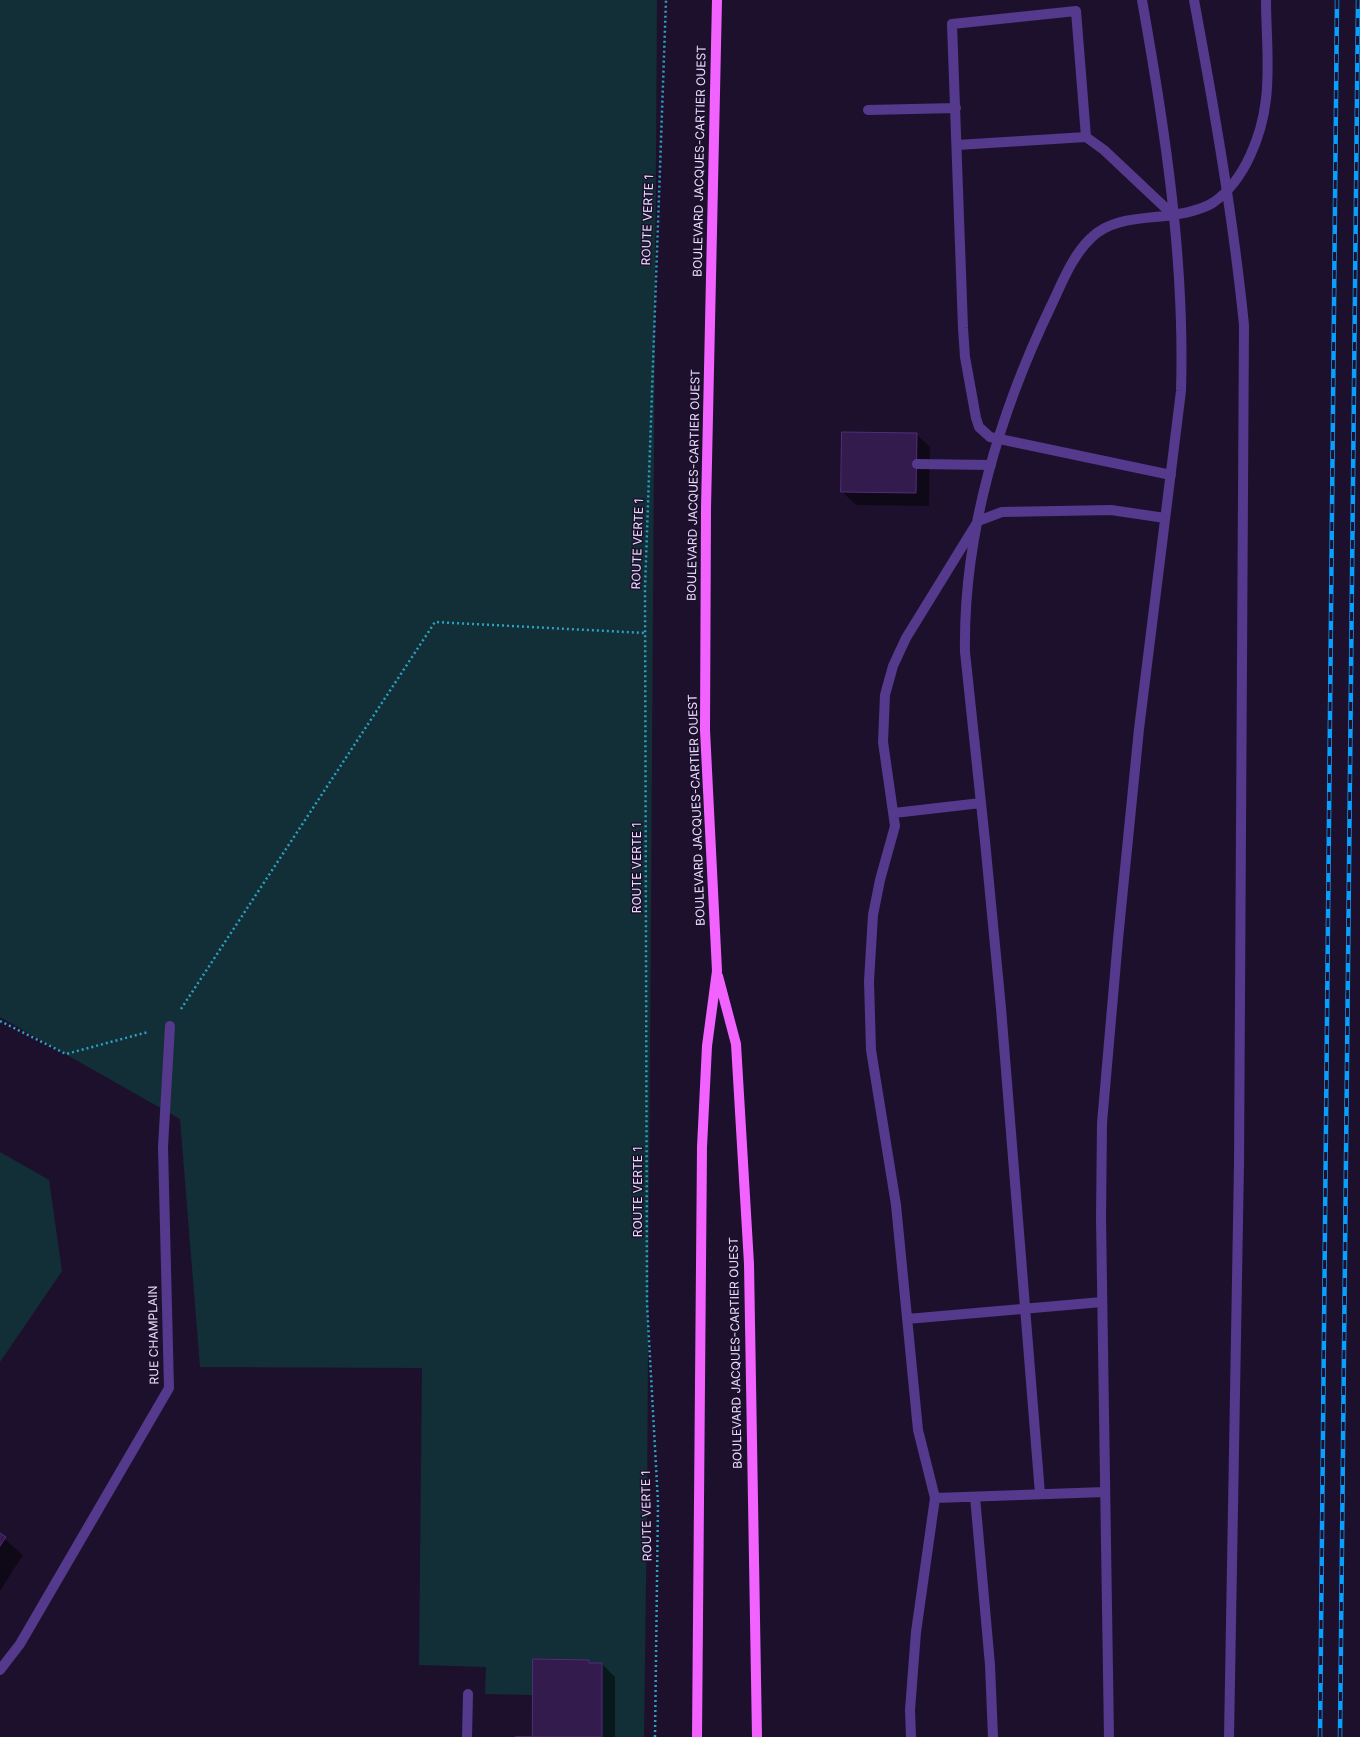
<!DOCTYPE html>
<html>
<head>
<meta charset="utf-8">
<style>
  body { margin:0 }
  canvas { display:block; background:#1d102c }
</style>
</head>
<body>
<canvas width="1360" height="1737"></canvas>
<script>
const context = document.querySelector('canvas').getContext('2d');
context.lineJoin = 'round';
function paint(path, color) {
  context.fillStyle = color;
  context.fill(path, 'evenodd');
}
function strokePath(path, color, width, dash) {
  context.strokeStyle = color;
  context.lineWidth = width;
  context.lineCap = dash ? 'butt' : 'round';
  context.setLineDash(dash || []);
  context.stroke(path);
}
function drawText(font, color, halo, rows, align = 'center') {
  context.font = font + ' Inter,sans-serif';
  context.lineWidth = 3;
  context.setLineDash([]);
  context.textBaseline = 'middle';
  context.strokeStyle = halo;
  context.fillStyle = color;
  for (const [text, x, y, turn = 0] of rows) {
    context.save();
    context.translate(x, y);
    context.rotate((+turn || 0) * Math.PI / 180);
    context.textAlign = isNaN(turn) ? turn : align;
    if (halo) context.strokeText(text, 0, 0);
    context.fillText(text, 0, 0);
    context.restore();
  }
}
const green = new Path2D(`
  M0,0H657L647,1500L644,1737H602V1663H589V1660L533,1659L532,1695L485,1694L486,1667L419,1665L422,1368L200,1367L180,1119L0,1017Z
  M0,1152L49,1180L62,1271L0,1362Z`);
const shadow = new Path2D(`
  M916,434L930,447L929,506L856,505L842,492Z
  M0,1535L23,1555L0,1591Z
  M589,1661L591,1664H602L615,1677V1737H533Z`);
const building = new Path2D(`
  M842,432L917,433L916,493L841,492Z
  M0,1533L6,1537L0,1546Z
  M533,1659L589,1660V1663H602V1737H515H532Z`);
const path = new Path2D(`
  M181,1009L435,622L645,633
  M0,1021L66,1054L148,1032
  M655,1737L658,1502L647,1304L645,588L666,0`);
const minor = new Path2D(`
  M1194,0C1214,108 1233,216 1244,325L1239,1164L1229,1737
  M868,110L956,108
  M1086,137L1104,150L1173,215
  M957,145L1086,137L1076,11L952,24L963,328L965,357L976,418L979,427L990,437L1171,475
  M917,464L991,465
  M894,813L981,803
  M907,1319L1102,1302
  M1040,1494L1001,1008L985,841L965,652C963,533 1000,412 1051,306C1062,283 1072,256 1091,238C1112,217 1145,219 1173,215C1186,213 1202,210 1214,202C1245,180 1262,135 1266,99C1270,67 1266,32 1266,0
  M975,1497L990,1665L993,1737
  M935,1498L1105,1492
  M0,1670L20,1644L169,1388L163,1147L170,1026
  M467,1737L468,1694
  M911,1737L910,1710L916,1632L935,1498L918,1430L896,1205L871,1050L869,981L873,915L880,880L895,826L883,742L885,695L893,666L906,638L978,521L1002,512L1111,510L1165,518
  M1109,1737L1101,1218L1102,1123L1118,939L1139,729L1181,391C1185,260 1165,129 1142,0`);
const major = new Path2D(`
  M718,976L736,1044L749,1264L757,1737
  M697,1737L702,1147L707,1046L717,971L705,730L706,508L717,0`);
const rail = new Path2D(`
  M1320,1737L1337,0
  M1340,1737L1358,0`);
const streetNames = [
  ["BOULEVARD JACQUES-CARTIER OUEST",700,161,-89],
  ["ROUTE VERTE 1",648,220,-88],
  ["BOULEVARD JACQUES-CARTIER OUEST",694,485,-89],
  ["ROUTE VERTE 1",638,544,-88],
  ["BOULEVARD JACQUES-CARTIER OUEST",697,810,-92],
  ["ROUTE VERTE 1",637,868,-90],
  ["ROUTE VERTE 1",638,1192,-90],
  ["RUE CHAMPLAIN",154,1335,-91],
  ["BOULEVARD JACQUES-CARTIER OUEST",736,1353,-91],
  ["ROUTE VERTE 1",647,1516,-91]
];
paint(green, '#122e36');
paint(shadow, '#0007');
paint(building, '#341b4e');
strokePath(building, '#522c7b', 1);
strokePath(path, '#2aa2c4', 2.5, [2, 3]);
strokePath(minor, '#54398d', 10);
strokePath(major, '#f162ff', 10);
strokePath(rail, '#07a0ff', 4.5);
strokePath(rail, '#1d102c', 3, [9]);
drawText('12px', '#e9dbff', '#1d102c', streetNames);
</script>
</body>
</html>
